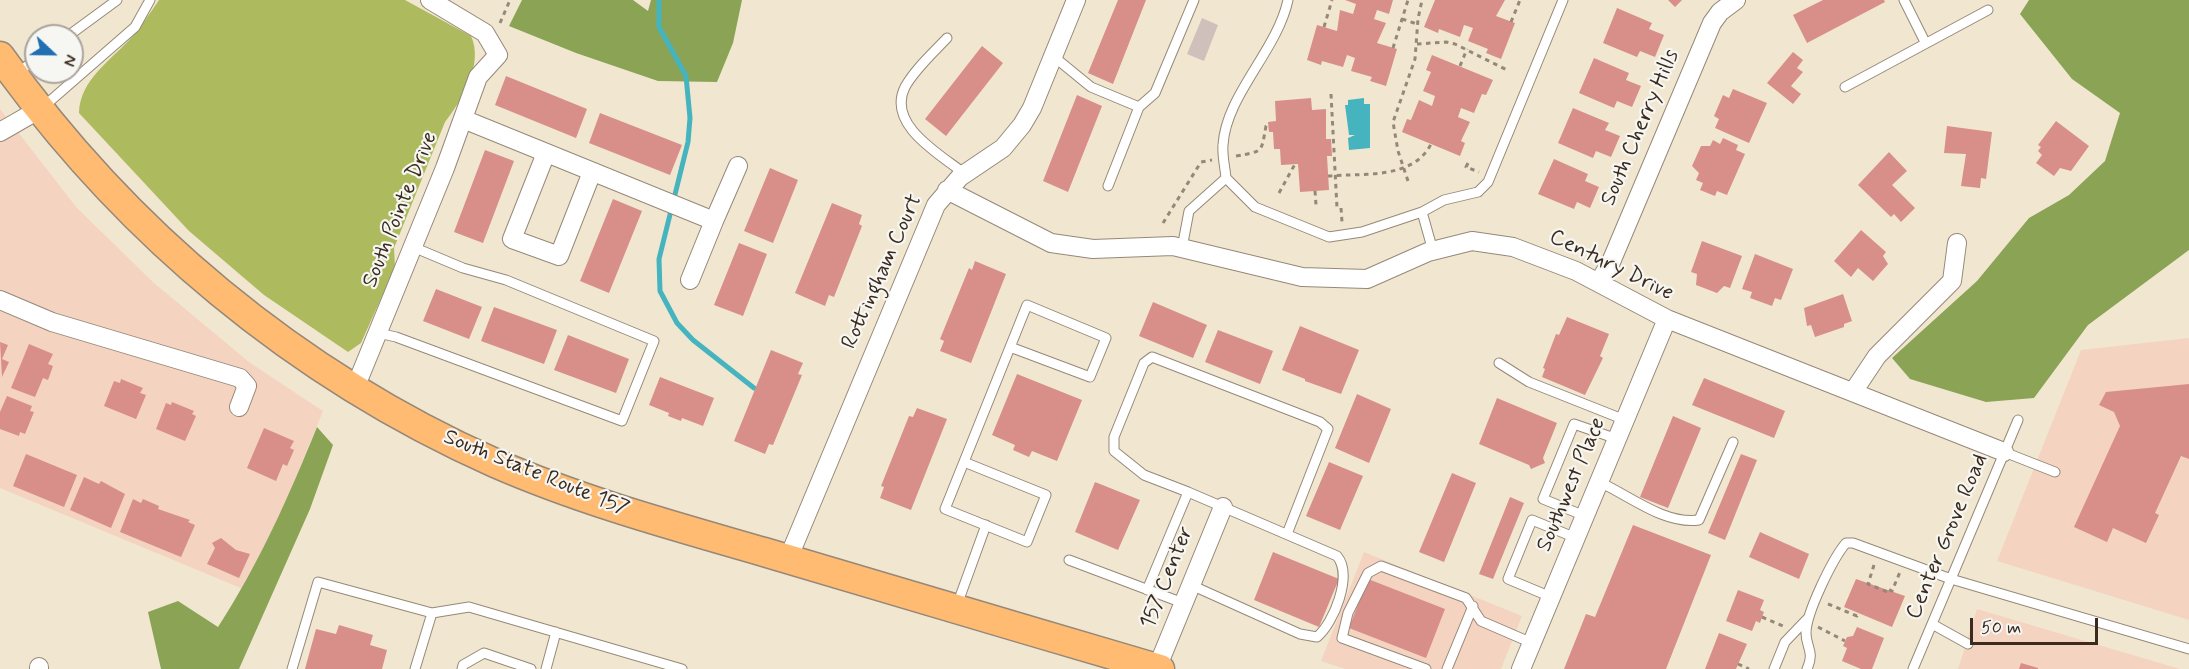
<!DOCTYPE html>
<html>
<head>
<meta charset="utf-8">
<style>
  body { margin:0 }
  #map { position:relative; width:2189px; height:669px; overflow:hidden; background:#f1e7d1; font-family:Mynerve,sans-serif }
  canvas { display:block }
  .north { position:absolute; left:24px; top:24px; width:60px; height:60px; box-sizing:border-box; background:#f6f6f2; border:2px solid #aba49d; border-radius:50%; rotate:112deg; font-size:16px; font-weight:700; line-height:24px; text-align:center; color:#3b2a1e }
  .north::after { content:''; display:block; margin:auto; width:21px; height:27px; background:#1f6fb2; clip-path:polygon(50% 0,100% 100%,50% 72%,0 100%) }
  .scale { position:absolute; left:1970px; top:618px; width:128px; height:27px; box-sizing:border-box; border:3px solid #3b2a1e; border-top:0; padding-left:8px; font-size:18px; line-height:21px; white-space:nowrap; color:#3b2a1e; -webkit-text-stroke:4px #f6f6f2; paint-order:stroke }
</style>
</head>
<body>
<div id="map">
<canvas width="2189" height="669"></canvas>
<div class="north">N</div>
<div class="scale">50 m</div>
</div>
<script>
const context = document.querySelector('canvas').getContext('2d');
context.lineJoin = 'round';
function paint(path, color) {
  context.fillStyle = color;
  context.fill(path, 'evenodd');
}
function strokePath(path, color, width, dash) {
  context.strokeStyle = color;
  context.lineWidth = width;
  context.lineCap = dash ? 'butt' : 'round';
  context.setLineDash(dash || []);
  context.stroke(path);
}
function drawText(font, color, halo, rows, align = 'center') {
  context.font = font + ' Mynerve,sans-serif';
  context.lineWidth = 4.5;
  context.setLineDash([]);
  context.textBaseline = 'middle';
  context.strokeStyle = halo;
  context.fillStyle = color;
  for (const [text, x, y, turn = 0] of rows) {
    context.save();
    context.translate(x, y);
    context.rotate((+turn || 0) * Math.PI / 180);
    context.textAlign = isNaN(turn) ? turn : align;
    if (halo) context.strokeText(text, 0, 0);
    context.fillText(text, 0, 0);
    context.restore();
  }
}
const built = new Path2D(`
  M0,109L77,208L154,283L249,362L323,411L288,497L243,589L0,488Z
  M2189,338V620L1997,561L2081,350Z
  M1364,552L1522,616L1501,669H1345L1321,661Z
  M1977,609L2180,669H1958Z`);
const industrial = new Path2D(`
  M1202,18L1218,25L1204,61L1187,54Z`);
const green = new Path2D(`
  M159,0H405L471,36C484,64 462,100 445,122L394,248L395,267L361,343L348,352L264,295L189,231L79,113C80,80 110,61 131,38C141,27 150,13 159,0Z`);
const forest = new Path2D(`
  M522,0H633L648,11L651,0H742L733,43L717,82L658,81L576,53L509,26Z
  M2029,0H2189V250L2088,325L2034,398L1986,402L1910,379L1892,358L1977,281L2029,218L2069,195L2105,161L2120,113L2072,79L2020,14Z
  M317,427L333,445L310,509L239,669H161L148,612L178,601L218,627C259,564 289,496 317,427Z`);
const water = new Path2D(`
  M1364,98V104H1370V148L1349,150L1348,138L1355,135H1349L1345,105H1348V100Z`);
const stream = new Path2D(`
  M659,0V27L686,76L690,118L688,142L659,259L660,291L677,323L693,340L754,388`);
const building = new Path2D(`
  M1118,0H1146L1113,84L1088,73Z
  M1345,0H1393L1389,14L1377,10L1374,19L1386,23L1377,43L1397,49L1386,86L1370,81L1372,77L1351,71L1355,58L1347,55L1343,67L1322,61L1321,65L1307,60L1317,25L1337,31L1340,10L1353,14L1356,4Z
  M1435,0H1505L1496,16L1515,23L1501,59L1486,53L1488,49L1468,41L1473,28L1464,25L1460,37L1439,29L1438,33L1424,27Z
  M1668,0H1682L1675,7Z
  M1823,0H1884L1885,2L1807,43L1793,15Z
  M1617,8L1652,23L1649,29L1664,35L1655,57L1640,51L1637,57L1603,43Z
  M982,46L1003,63L946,136L925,119Z
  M1793,52L1803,60L1797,68L1803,72L1791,86L1801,94L1793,104L1767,83Z
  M1432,55L1493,80L1486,95L1482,94L1474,113L1461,108L1458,117L1470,122L1461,141L1465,143L1460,156L1402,132L1407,119L1411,120L1419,100L1432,106L1435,96L1423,91L1431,72L1426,70Z
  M1594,58L1629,73L1626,80L1641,86L1632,107L1617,101L1614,108L1579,93Z
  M506,76L587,109L576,138L495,105Z
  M1733,89L1767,103L1749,143L1715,128L1719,119L1714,116L1723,95L1729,98Z
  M1077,95L1102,106L1068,192L1043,181Z
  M1311,98L1312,110L1326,109V139H1331L1332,156H1327L1329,190L1300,192L1298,164L1281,165L1280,149H1274L1273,132H1269L1268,122L1276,121L1275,101Z
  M1573,108L1609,123L1605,130L1620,136L1611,157L1596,151L1593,158L1558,143Z
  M600,113L682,145L670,175L589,143Z
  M2056,121L2089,146L2071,171L2060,168L2054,176L2036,163L2042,155L2038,151L2041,147L2038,145Z
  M1947,126L1992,132L1986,179L1981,178L1980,188L1961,186L1966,154L1944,153Z
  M1723,138L1738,145L1736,150L1745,154L1727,195L1717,191L1715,196L1700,190L1703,183L1696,180L1699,173L1692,166L1701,146H1710L1713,140L1720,144Z
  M485,150L514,161L483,243L454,232Z
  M1889,152L1907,171L1892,185L1915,208L1901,222L1894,214L1891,217L1858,185Z
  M1554,159L1588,174L1585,181L1599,187L1590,208L1577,202L1574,209L1538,194Z
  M770,168L798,180L773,243L744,231Z
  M613,199L642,211L609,293L580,281Z
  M832,203L862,215L859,224L862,226L834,297L829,295L825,306L795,293Z
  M1861,230L1886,252L1883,256L1888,264L1873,281L1858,268L1851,277L1834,261Z
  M1702,241L1742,256L1730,288L1724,286L1717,293L1696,285L1697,274L1691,272Z
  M739,243L767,254L743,316L714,305Z
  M1755,254L1793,269L1781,300L1775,298L1772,306L1750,298L1752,292L1742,289Z
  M975,261L1006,274L971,363L940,351L944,341L940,339L969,268L972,270Z
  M436,289L482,307L469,339L423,321Z
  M1843,294L1852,321L1844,324V327L1815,337L1811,325L1807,326L1804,308Z
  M1153,302L1207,325L1193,358L1139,336Z
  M494,307L557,330L544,364L481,341Z
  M1567,317L1609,334L1600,356L1603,358L1585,395L1542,377L1545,369L1543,368L1556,334L1559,335Z
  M1300,326L1359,350L1341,394L1305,381V379L1282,370Z
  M1218,330L1273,351L1260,384L1205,362Z
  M568,335L629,359L616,393L554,370Z
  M0,342L8,345L2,359L9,362L2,377Z
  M29,344L53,354L48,364L53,366L48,380L43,378L35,397L11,388Z
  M771,350L803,363L798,374L802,375L773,445L769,444L765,454L734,441Z
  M1017,374L1082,400L1057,461L1032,451L1029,457L1013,450L1015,445L992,435Z
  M660,377L714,398L703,426L682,418L681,421L668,416L669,413L649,405Z
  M1704,378L1785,411L1774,438L1692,405Z
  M121,379L143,388L140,393L146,395L136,419L104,406L114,381L120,383Z
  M2189,384V459L2181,456L2155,513L2159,515L2146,543L2113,528L2107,542L2074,527L2120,426L2114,412L2099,405L2106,392Z
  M1357,394L1391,409L1369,463L1335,448Z
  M7,396L32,406L30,411L34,412L25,434L20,432L19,436L0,429V412Z
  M1497,398L1557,423L1543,458L1545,463L1531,469L1529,465L1479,444Z
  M172,402L194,411L192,414L196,416L185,441L156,429L166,403L171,405Z
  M917,408L947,419L911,510L880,498L884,487L881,486L909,416L913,417Z
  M1673,416L1701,428L1668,508L1640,497Z
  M264,428L294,441L290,448L294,450L287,466L283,464L276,481L247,468Z
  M26,454L77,475L64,507L13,486Z
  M1741,454L1757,460L1725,540L1708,533Z
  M1329,462L1363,476L1340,530L1306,516Z
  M1452,473L1476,483L1444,562L1419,552Z
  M84,477L99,484L101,481L125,494L111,528L70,510Z
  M1095,482L1140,500L1118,550L1075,532Z
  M1510,497L1524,503L1493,579L1479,574Z
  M133,499L141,503L143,499L159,506L158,509L190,520L188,522L195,525L181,557L120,532Z
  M1633,525L1711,555L1666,669H1564L1586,614L1595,617Z
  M1760,532L1809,554L1799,579L1749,557Z
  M221,538L236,550L250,554L239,578L207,564L215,548L212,543Z
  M1273,552L1339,579L1319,627L1254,600Z
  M1368,579L1445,609L1426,658L1349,628Z
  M1856,579L1905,596L1892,627L1844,607Z
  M1738,590L1764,600L1760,610L1764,612L1762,617L1760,623L1756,621L1752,631L1726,621Z
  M339,625L373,635L370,645L387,650L382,669H305L316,629L336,634Z
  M1857,627L1884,638L1872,669H1861L1842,661L1847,648L1843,646L1847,637L1853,636Z
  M1719,633L1747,644L1736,669H1705Z
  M2021,663L2038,668V669H2019Z`);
const path = new Path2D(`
  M1402,19L1417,24
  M1511,22L1520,0
  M500,23L510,0
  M1324,27L1332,0
  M1417,44L1446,42L1455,44L1507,70
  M1393,48L1408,0
  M1460,66L1467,49
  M1331,94L1337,208
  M1236,156C1264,151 1261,153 1266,126L1268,124
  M1468,163L1466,167L1479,172
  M1328,176C1362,173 1413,180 1431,144
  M1408,181L1398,151L1393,122L1415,59L1418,19L1422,0
  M1315,191L1316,205
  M1279,193L1295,164
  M1341,208L1342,222
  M1163,223L1201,162L1212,160
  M1874,565L1868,584L1887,592L1888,589L1892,591L1900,572
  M1828,604L1857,616L1858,613
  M1762,617L1783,626
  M1818,627L1845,641
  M1738,664L1749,669`);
const lane = new Path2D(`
  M1904,0L1925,42
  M68,36L117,0
  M947,38C933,53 915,69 905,87C886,125 941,155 965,174
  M1053,56L1091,87L1139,107
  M16,74L36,59
  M1845,87L1988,10
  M42,108L135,27L150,0
  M1226,178L1255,207L1329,237L1362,232L1422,212
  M1108,186L1139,107L1155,93L1194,0
  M1182,248L1189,211L1226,178C1225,167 1222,155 1223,145C1226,95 1277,51 1288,0
  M1433,251L1422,212L1444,200L1478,192L1488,182L1563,0
  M378,333L396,337L622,421L654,341L506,280L463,268L413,247
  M1499,363L1529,382L1625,420
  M2004,452L2055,472
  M964,462L1046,495L1027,542L945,509L1027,305L1106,338L1090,377L1010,347
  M1599,482C1629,495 1664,525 1699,520L1733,442
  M1188,492L1337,556C1353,575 1334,623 1317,637L1300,634L1191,585
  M1585,516L1543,499L1574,424L1617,439
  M1069,560L1183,603
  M1147,590L1188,492L1144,475L1114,451V437L1144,363L1152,357L1320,422L1328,429L1287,534
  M1551,597L1508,579L1532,520L1576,538
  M957,605L986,525
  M1932,624L1968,644
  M292,669L318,582L432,613L469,607L682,669
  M415,669L432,613
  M462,669L463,665L484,653L531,669
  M546,669L556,632
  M1426,669L1342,638L1348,613L1368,573L1381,566L1466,598L1481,621L1532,643
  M1447,669L1473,606
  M1774,669L1785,642L1808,618
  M1807,669C1815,651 1806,648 1806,633C1806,613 1833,558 1846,543H1853L1951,579L2189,649
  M1913,669L2018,420`);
const street = new Path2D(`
  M463,119L714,221L690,280
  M0,132L40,109
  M546,153L512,239L559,256L592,172
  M947,190L1051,243L1093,249L1173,246L1302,277L1367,279L1428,252L1472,241L1513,247L1576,271L1667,319L2004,452
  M714,221L738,166
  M1599,282L1611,262L1712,23L1720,12L1736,0
  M0,300L52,322L240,378L247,386L239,407
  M355,388L445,168L478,77L498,55L485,33L430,0
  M1853,392L1877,356L1952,281L1957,243
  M788,559L936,205L960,177L1003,148L1022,125L1032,108L1076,0
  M1157,668L1223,507
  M39,669V667
  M1521,669L1667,319`);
const primary = new Path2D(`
  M0,56C125,232 297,375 495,463C582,501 674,526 764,552C896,592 1028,630 1160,669`);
const streetNames = [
  ["South Cherry Hills",1641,128,-67],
  ["South Pointe Drive",401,210,-68],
  ["Century Drive",1611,266,26],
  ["Rottingham Court",883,272,-66],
  ["South State Route 157",536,474,22],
  ["Southwest Place",1572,485,-67],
  ["Center Grove Road",1948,537,-67],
  ["157 Center",1168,578,-68]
];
paint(built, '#f4d3c1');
paint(industrial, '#d0c0bc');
paint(green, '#adbb5e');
paint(forest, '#8aa355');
paint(water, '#45b4be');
strokePath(stream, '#45b4be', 5);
paint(building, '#d88f89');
strokePath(lane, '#968878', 11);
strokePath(street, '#968878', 20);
strokePath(primary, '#968878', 31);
strokePath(path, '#968878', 3, [4.5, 4.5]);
strokePath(lane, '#fff', 9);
strokePath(street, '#fff', 18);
strokePath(primary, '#ffbb71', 28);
drawText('22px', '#3b2a1e', '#f6f6f2', streetNames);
</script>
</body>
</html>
